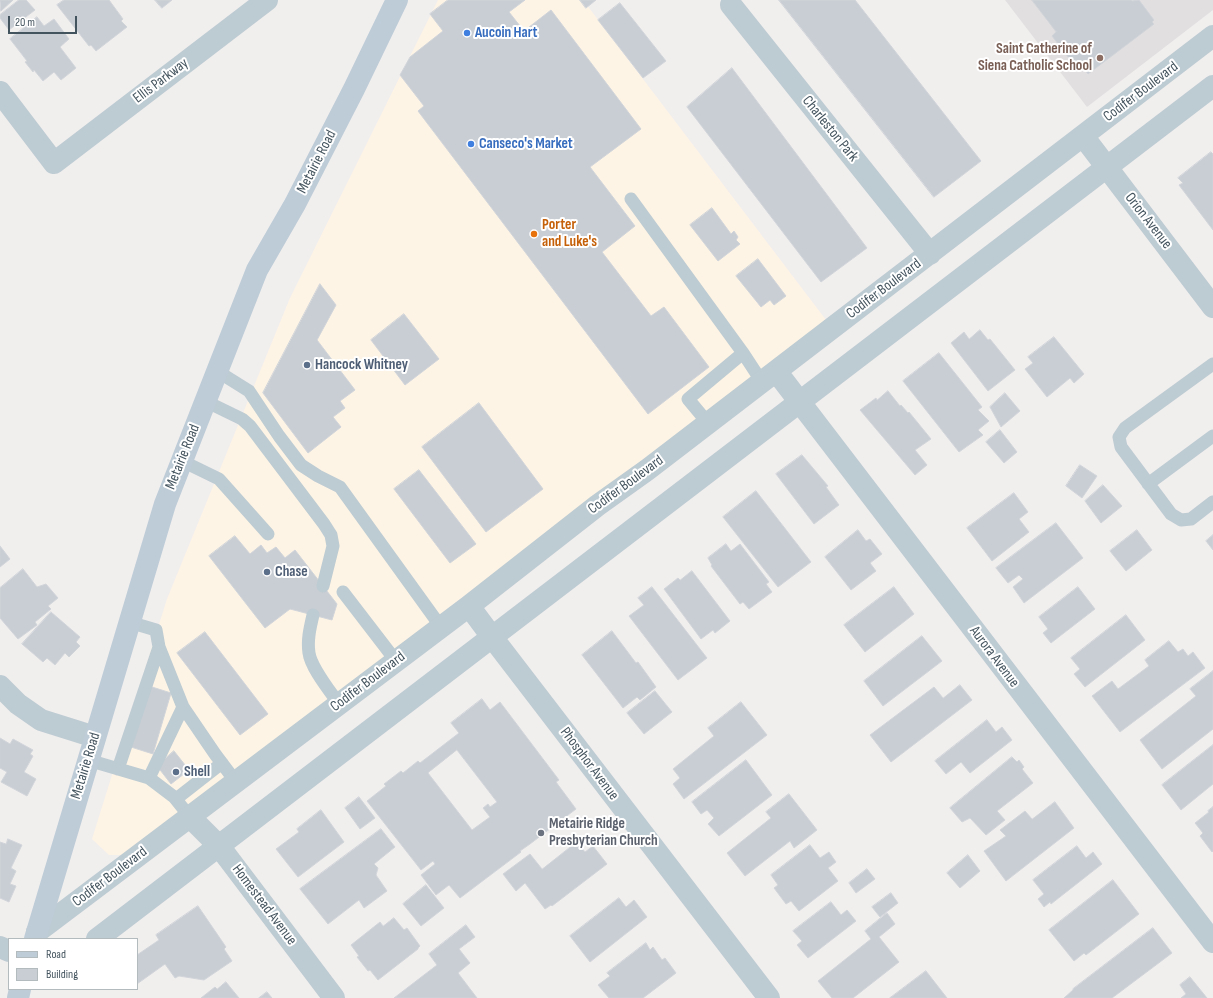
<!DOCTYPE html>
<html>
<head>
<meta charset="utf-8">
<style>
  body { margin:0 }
  #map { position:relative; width:1213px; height:998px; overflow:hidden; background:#f1eeee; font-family:"Sofia Sans Condensed",sans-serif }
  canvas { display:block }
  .legend { position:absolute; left:8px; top:938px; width:130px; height:52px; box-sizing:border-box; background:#fff; border:1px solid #b4bbbf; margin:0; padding:5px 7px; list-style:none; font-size:12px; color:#44545e }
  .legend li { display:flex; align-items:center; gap:8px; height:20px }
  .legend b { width:20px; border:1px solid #b4bbbf }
  .scale { position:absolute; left:8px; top:16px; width:69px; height:18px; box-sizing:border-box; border:2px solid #44545e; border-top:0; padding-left:5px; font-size:12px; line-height:14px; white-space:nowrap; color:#44545e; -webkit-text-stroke:3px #fff; paint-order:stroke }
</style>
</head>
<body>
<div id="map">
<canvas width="1213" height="998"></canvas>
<ul class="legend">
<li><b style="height:5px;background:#bdccd7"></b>Road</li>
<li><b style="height:11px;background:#c9ced4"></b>Building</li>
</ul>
<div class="scale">20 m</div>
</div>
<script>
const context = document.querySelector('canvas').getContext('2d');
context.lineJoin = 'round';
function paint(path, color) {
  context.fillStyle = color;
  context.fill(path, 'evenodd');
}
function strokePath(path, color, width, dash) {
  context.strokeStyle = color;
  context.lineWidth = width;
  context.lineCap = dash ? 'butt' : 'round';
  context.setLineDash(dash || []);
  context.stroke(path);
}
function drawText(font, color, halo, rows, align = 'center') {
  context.font = font + ' "Sofia Sans Condensed",sans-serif';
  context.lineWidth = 4;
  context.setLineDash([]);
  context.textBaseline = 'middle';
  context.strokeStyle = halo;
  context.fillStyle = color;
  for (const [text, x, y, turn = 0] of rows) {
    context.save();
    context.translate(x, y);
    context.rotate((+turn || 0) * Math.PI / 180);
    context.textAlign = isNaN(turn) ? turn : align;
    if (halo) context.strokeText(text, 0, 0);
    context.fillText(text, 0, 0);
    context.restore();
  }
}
const commercial = new Path2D(`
  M438,0H583L826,320L125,855H109L92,839L167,599L290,298Z`);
const education = new Path2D(`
  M1005,0H1213V10L1087,107Z`);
const building = new Path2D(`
  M0,0H13L1,11Z
  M19,0H26L35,10L9,30L0,18V15Z
  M64,0H109L123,19L121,21L127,27L96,51L91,45L89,46L57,5Z
  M155,0H172L162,8Z
  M448,0H525L509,12L524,31L551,10L641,129L590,167L635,226L602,252L651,316L664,307L709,367L648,414L418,111L424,106L400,75L410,57L443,31L430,14Z
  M580,0H596L586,8Z
  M779,0H855L981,161L934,197Z
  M1032,0H1131L1132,1L1139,0L1154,20L1152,22L1154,24L1088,74L1079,62L1075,66L1052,36L1056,32Z
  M620,3L666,61L643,78L598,20Z
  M37,17L44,26L54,19L69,39L60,47L76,68L61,80L54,72L43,81L34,70L33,72L25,62L27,61L10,39Z
  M732,68L867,248L821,282L687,107Z
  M1211,152L1213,154V230L1179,185L1183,183L1178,178Z
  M712,208L731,234L734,231L738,237L736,240L740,244L718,261L690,225Z
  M758,259L786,296L774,305L770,300L761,307L736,276Z
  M320,284L336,305L317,340L355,390L340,401L345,408L333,417L341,427L308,453L263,393Z
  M404,314L439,359L405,385L371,340Z
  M980,330L988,340L990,339L1015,370L988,391L951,343L964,332L969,339Z
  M1054,337L1084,374L1074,383L1070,378L1047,397L1025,369L1033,363L1028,357Z
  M939,353L982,407L978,410L989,421L978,430L983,435L959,452L903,381Z
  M888,391L900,406L901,405L908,413L909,412L931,439L915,450L927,465L915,475L860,410L876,398L877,400Z
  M1005,393L1020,411L1001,427L990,407Z
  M479,403L543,489L486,532L422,447Z
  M1000,430L1017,452L1004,463L986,442Z
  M802,455L828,486L826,487L839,505L814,524L776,474Z
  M1080,465L1097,476L1082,498L1066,486Z
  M419,470L476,544L450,563L394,489Z
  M1103,485L1122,506L1101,523L1085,501Z
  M756,491L811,562L778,587L723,517Z
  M1014,493L1028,512L1019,519L1029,532L992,561L967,528Z
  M1056,523L1083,558L1024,603L1013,587L1023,579L1019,575L1008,583L996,568Z
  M858,530L866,541L870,539L882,554L870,563L876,571L851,590L825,557Z
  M1137,530L1152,550L1126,571L1110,551Z
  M1213,535V550L1206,541Z
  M235,536L250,554L261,545L267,553L276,547L285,558L295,550L337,604L332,620L290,609L265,628L209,556Z
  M726,544L731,551L740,544L769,582L766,584L772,592L749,609L743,602L740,604L711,566L712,565L708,558Z
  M0,546L10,559L0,567Z
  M23,569L37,587L46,584L58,598L48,606L51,609L35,622L37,625L18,639L0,618V588Z
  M692,571L730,621L715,633L713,630L701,639L664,589L678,578L680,580Z
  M652,587L707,658L678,680L629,616L644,605L638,598Z
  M894,587L914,614L865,652L844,625Z
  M1078,587L1095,609L1051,643L1043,633L1048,629L1039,617Z
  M51,612L80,637L76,642L80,646L69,657L65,653L55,665L47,658L43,662L22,644Z
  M1126,615L1145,640L1085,687L1074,674L1080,669L1071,658Z
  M612,631L636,663L638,662L656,687L640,700L637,697L623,708L582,655Z
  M205,632L268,714L240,735L177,653Z
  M922,636L942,661L883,706L864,681Z
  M1169,641L1178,652L1183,649L1188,656L1193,652L1205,668L1120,732L1092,696L1112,681L1118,689L1149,666L1145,660Z
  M1213,671V729L1162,769L1140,740L1196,696L1190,689Z
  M960,685L972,700L891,762L870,735L934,687L943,698Z
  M149,686L171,693L153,754L131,747Z
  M655,691L672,712L644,734L627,713Z
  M482,699L490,710L500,702L559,780L556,782L576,809L530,844L520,851L521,852L460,898L449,885L436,895L421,875L435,864L433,861L421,870L367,801L386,786L384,784L401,771L403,773L418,761L420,763L459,733L451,723ZM457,750L497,802L490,807L488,804L483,808L490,817L472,830L428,773Z
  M741,702L767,735L684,799L673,784L680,778L673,769L714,736L708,728Z
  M987,720L996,732L1002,727L1012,740L970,773L961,762L946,774L935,761Z
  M0,738L10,744L13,739L33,750L30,754L33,756L24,772L36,779L27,796L1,782L7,772L0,768Z
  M1213,745V784L1181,810L1162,785Z
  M174,751L189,770L171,784L157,766Z
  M1012,757L1017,762L1019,760L1024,767L1022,769L1033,783L997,811L1005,820L986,835L970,818L962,822L950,808Z
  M746,760L772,795L719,836L708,824L714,818L707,810L701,814L692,802Z
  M789,794L817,830L794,848L790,841L745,876L727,853L771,818L766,812Z
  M359,797L375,818L360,829L345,808Z
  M1055,802L1074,828L1006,881L984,851L1006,836L1000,830L1025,811L1032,819Z
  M1213,807V851L1212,852L1200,836L1203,833L1195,823L1209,812L1208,811Z
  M321,810L344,842L298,877L276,849L299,832L297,829Z
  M381,829L395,847L374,864L378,868L376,875L387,891L364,908L359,900L328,924L300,889Z
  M8,839L22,845L11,868L16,871L10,884L16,886L9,902L0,898V842L6,844Z
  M577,842L585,852L593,846L607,864L552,906L551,905L545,909L525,883L516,891L503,874L530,854L542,869Z
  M810,845L820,858L829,852L836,862L828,868L838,881L799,911L791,901L786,904L774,888L778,885L771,875Z
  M1077,846L1086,858L1093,852L1102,864L1051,904L1050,902L1044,907L1038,899L1044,894L1033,880Z
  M968,855L980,871L960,888L947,873Z
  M867,869L875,879L856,893L849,883Z
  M1113,880L1139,914L1086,955L1084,953L1074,961L1049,930Z
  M426,885L444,908L421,926L403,904Z
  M891,893L898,903L880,917L872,907Z
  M619,898L626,907L634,900L647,917L590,962L570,936Z
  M831,902L841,915L847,910L856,921L808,958L797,945L802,941L793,931Z
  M198,906L226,947L224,949L232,961L204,980L179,976L175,978L165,964L137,984V955L159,940L156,935Z
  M887,913L895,924L879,937L899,962L853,998H832L818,981L871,939L865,931Z
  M394,918L404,930L407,928L420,946L418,948V949L378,980L370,970L368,971L357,957L359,956L351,945L380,922L383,926Z
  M466,925L475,937L459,949L470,963L458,973L477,998H394L437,965L429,954Z
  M1153,928L1172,953L1112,998H1064L1073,990V989Z
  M646,943L650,950L653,947L662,960L665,958L676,973L643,998H609L598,985L610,976L607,973Z
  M926,971L947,998H890Z
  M1190,977L1207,998H1181L1186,994L1180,985Z
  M226,982L239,998H201L215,987L217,989Z
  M267,992L272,998H259Z`);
const service = new Path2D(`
  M631,199L743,353L762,382
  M1213,364L1125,428L1119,437L1121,447L1171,514L1181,520L1191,519L1213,502
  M217,371L249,391L279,436L301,465L318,476L340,487L441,627
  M205,401L242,419L250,426L324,524L331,535L333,546L323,586
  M708,423L688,399L743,353
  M182,461L219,479L268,534
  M1148,484L1213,436
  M343,592L396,661
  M313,615C310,628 307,640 309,653C311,668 330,691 339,704
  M183,707L215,754L236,782
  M88,760L149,778L174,797L190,817
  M118,769L159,647L156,630L129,622
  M149,778L183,707L159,647
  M176,799L222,763`);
const minor = new Path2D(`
  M731,5L930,254
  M0,92L54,163L267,0
  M1083,136L1213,307
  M776,371L1213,942
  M469,606L492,637L769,998
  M0,686L18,704L41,720L95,737
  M190,817L219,846L334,998
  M37,932L469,606L598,505L647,470L1213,36
  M97,939L1213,86
  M0,947L9,951`);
const secondary = new Path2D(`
  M35,939L165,504L257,270L295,204L354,89L397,0
  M18,998L20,989`);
const markers = [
  [467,33,4,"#3f7fe0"],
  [1100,58,4,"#8d6e63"],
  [471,144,4,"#3f7fe0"],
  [534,234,4,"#e8710a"],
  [307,365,4,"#5c6f8a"],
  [267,572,4,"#5c6f8a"],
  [176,772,4,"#5c6f8a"],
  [541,833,4,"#6b7280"]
];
const shopNames = [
  ["Aucoin Hart",475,33],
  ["Canseco's Market",479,144]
];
const educationNames = [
  ["Saint Catherine of",1092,49],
  ["Siena Catholic School",1092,66]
];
const streetNames = [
  ["Ellis Parkway",161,81,-37],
  ["Codifer Boulevard",1141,92,-37],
  ["Charleston Park",830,129,51],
  ["Metairie Road",317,162,-63],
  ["Orion Avenue",1148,221,52],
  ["Codifer Boulevard",884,289,-37],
  ["Metairie Road",183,457,-68],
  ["Codifer Boulevard",626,485,-36],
  ["Aurora Avenue",994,657,53],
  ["Codifer Boulevard",368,682,-37],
  ["Phosphor Avenue",589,764,53],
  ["Metairie Road",86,766,-73],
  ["Codifer Boulevard",110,877,-37],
  ["Homestead Avenue",264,905,53]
];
const foodNames = [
  ["Porter",542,225],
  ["and Luke's",542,242]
];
const serviceNames = [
  ["Hancock Whitney",315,365],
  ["Chase",275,572],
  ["Shell",184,772]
];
const worshipNames = [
  ["Metairie Ridge",549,824],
  ["Presbyterian Church",549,841]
];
paint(commercial, '#fef4e5');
paint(education, '#e2dfe0');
paint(building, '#c9ced4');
strokePath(building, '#d1d5da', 1);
strokePath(service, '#bdcbd2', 13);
strokePath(minor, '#bdcbd2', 22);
strokePath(secondary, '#bdccd7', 22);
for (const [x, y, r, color] of markers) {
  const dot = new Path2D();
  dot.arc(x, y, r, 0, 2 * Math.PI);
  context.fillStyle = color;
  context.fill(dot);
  strokePath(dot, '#fff', 1.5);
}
drawText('bold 15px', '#366cbe', '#fff', shopNames, 'left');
drawText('bold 15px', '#785e54', '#fff', educationNames, 'right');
drawText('15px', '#44545e', '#fff', streetNames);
drawText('bold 15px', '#c56008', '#fff', foodNames, 'left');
drawText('bold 15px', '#4e5e75', '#fff', serviceNames, 'left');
drawText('bold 15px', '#5b616d', '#fff', worshipNames, 'left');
</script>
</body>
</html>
